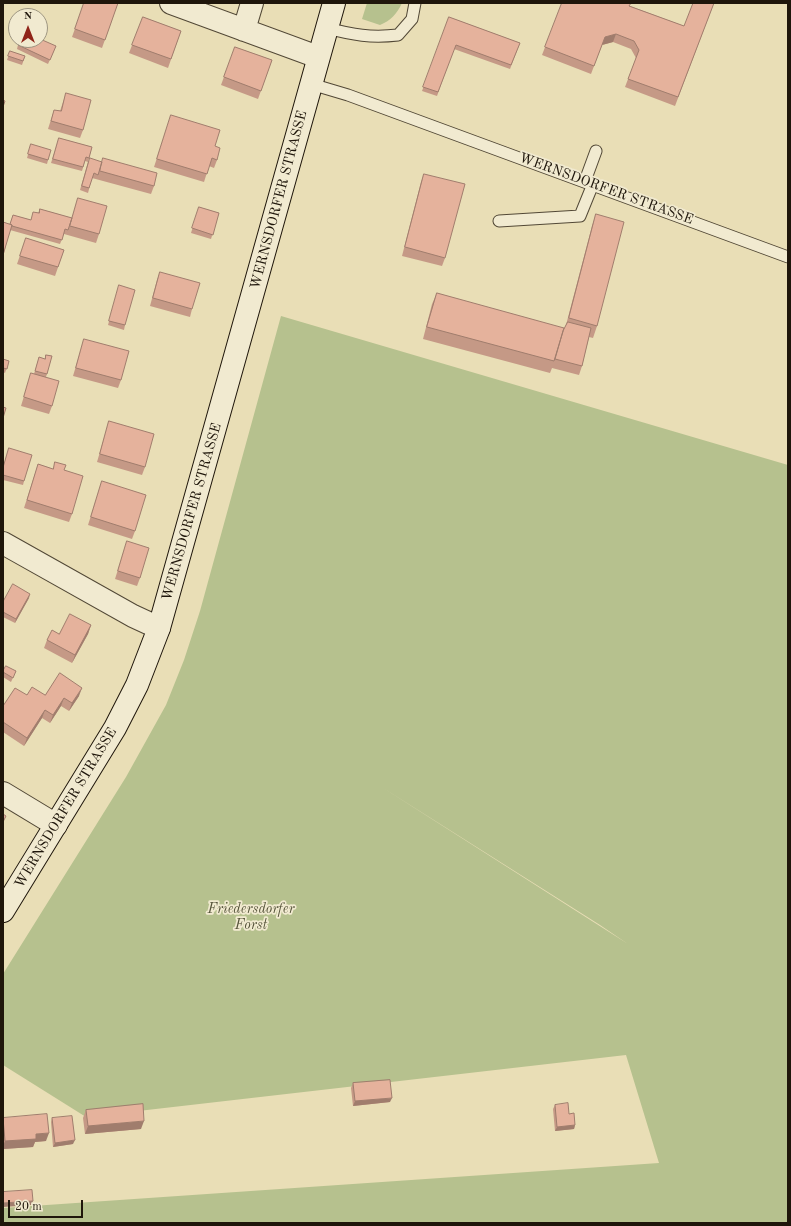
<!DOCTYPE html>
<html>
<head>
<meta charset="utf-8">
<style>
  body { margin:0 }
  #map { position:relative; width:791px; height:1226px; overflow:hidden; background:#e9deb6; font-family:"Old Standard TT",serif }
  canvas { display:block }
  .frame { position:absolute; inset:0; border:4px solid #1f160b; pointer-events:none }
  .north { position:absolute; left:8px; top:8px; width:40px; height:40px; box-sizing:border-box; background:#f1ead0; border:1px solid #9d9581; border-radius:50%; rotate:0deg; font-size:11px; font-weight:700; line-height:16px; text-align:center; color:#1f160b }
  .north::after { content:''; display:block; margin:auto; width:14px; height:18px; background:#8f2418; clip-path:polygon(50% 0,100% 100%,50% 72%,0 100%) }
  .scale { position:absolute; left:8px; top:1200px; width:75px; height:18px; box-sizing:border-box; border:2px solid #1f160b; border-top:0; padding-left:5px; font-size:12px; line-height:14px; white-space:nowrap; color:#1f160b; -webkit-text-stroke:3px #f1ead0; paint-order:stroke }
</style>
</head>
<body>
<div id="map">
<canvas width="791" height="1226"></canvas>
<div class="frame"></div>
<div class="north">N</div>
<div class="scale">20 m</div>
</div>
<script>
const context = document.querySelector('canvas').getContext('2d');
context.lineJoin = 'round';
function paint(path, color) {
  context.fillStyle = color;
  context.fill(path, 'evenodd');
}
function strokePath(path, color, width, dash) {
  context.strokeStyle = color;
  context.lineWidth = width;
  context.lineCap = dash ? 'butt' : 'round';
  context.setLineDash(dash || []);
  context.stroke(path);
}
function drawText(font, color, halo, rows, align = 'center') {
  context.font = font + ' "Old Standard TT",serif';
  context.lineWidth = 3.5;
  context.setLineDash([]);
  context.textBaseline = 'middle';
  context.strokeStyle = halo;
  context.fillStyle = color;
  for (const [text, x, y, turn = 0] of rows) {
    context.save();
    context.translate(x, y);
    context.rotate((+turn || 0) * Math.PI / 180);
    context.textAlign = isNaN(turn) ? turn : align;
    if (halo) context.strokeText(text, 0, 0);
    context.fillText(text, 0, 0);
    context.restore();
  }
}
const green = new Path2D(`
  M367,3H402C397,14 390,21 380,25L362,19Z
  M281,316L788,465V1223H3V1208L659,1163L626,1055L86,1117L3,1065V974L126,777L166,705L184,660L200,611ZM380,786L600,925L628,944Z`);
const service = new Path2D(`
  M327,28C353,35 371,38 398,35L412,19L415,3
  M311,84L348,95L788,257
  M585,181L596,151
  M499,221L580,216L593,184`);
const minor = new Path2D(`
  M171,3L318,57
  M244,30L252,3
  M3,543L133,616L159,628
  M3,793L56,825`);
const secondary = new Path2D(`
  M3,911L115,728L137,685L159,628L334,3`);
const wall = new Path2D(`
  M84,3H118L102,48L72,37Z
  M562,3L630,6L684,26L714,3L675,106L625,87L636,58L631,49L613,42L602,45L591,74L542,55Z
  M143,17L181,31L168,68L129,53Z
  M449,17L520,43L510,69L454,49L437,96L422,91Z
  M18,45L56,46L48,64L17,49Z
  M235,47L272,60L258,99L221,85Z
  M10,51L25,56L22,65L7,60Z
  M66,93L83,130L80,138L48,129L54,110L60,111Z
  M171,115L215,146L217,160L214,168L209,166L204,182L154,167Z
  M59,138L92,147L88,162L85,161L82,171L51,163Z
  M31,144L48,160L47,164L27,158Z
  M88,162L154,186L151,194L92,178L88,193L80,190Z
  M424,174L445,258L442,266L402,256L421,182Z
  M78,198L99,234L96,243L64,234L60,244L10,230L3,257V222L10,224L13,215L31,220L38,213L40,209L72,218Z
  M199,207L219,213L211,239L191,233Z
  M596,214L597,326L593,338L589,337L582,366L579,375L552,368L550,373L423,339L432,304L437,293L563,331L566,325L592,226Z
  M26,238L64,250L55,276L17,264Z
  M160,272L192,309L190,317L150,306L157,280Z
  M118,289L125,325L124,330L108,325Z
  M84,339L121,380L118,388L73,376Z
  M46,355L52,356L46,377L52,406L49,414L21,406L31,373L34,374L39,357L45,359Z
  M3,359L9,361L5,373L3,372Z
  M109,421L145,467L142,475L97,462Z
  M9,448L24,481L23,485L3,480V467Z
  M55,462L64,470L72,514L69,522L24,508L38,464L53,469Z
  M102,481L135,531L132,539L88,525Z
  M127,541L140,578L137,586L115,579Z
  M29,598L15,623L3,617V602Z
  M91,625L88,634L72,663L44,648L47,640L59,634Z
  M3,671H16L11,682L3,677Z
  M27,695H45L79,696L69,711L61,706L50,723L42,718L24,746L3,732V706Z
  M353,1083L390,1102L353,1106L351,1088Z
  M555,1105L569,1114L575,1125L574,1129L555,1131L553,1109Z
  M86,1110L141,1129L85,1134L83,1118Z
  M3,1118L46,1141L35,1142L33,1147L3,1149Z
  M52,1118L73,1144L53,1147L51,1122Z`);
const shadedWall = new Path2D(`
  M616,34L613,42L602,45L591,74L605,37Z
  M30,594L29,598L15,623L16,619Z
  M91,625L88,634L72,663L75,655Z
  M82,688L79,696L69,711L72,703Z
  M64,698L61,706L50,723L53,715Z
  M45,710L42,718L24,746L27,738Z
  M392,1098L390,1102L353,1106L355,1101Z
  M144,1121L141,1129L85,1134L88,1126Z
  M575,1125L574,1129L555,1131L557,1127Z
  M49,1133L46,1141L35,1142L33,1147L3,1149V1146L5,1141L36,1134Z
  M75,1140L73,1144L53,1147L55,1143Z
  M33,1201L31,1205L3,1207V1203Z`);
const building = new Path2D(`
  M84,3H118L105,40L75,29Z
  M562,3H631L629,6L684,26L693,3H714L678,97L628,79L639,50L634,41L616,34L605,37L594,66L545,47Z
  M143,17L181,31L171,59L132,45Z
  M449,17L520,43L511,65L456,45L438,92L423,87Z
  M40,39L56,46L50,60L18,45L20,40H40Z
  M235,47L272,60L261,91L224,77Z
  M10,51L25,56L23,61L8,56Z
  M66,93L91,100L83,130L51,121L54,110L61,111Z
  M3,100L5,101L3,107Z
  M171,115L220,130L215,146L220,148L217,160L212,158L207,174L157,159Z
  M59,138L92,147L89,158L86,157L83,167L53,159Z
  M31,144L51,150L48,160L28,154Z
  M90,158L102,162L98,175L94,173L89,188L82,186Z
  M103,158L157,173L154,186L100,171Z
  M424,174L465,184L445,258L405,247Z
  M78,198L107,206L99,234L70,226Z
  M199,207L219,213L213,235L192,228Z
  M40,209L72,218L68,230L65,229L62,240L12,226V225L10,224L13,215L31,220L33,212L39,213Z
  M596,214L624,222L597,326L569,318Z
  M3,222L12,225L3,255Z
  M26,238L64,250L58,267L20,256Z
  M160,272L200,283L192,309L153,298Z
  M119,285L135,290L125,325L109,321Z
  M437,293L564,328L554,361L427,327Z
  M568,322L591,328L582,366L555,359L563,331Z
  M84,339L129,351L121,380L76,368Z
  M46,355L52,356L47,374L35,371L39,357L45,359Z
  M3,359L9,361L7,369L3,368Z
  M31,373L59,381L52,406L24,397Z
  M3,407L6,408L3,418Z
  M109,421L154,434L145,467L100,454Z
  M9,448L32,455L24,481L3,475V468Z
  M55,462L66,465L64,470L83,476L72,514L27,500L38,464L53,469Z
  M102,481L146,495L135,531L91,517Z
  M127,541L149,548L140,578L118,571Z
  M13,584L30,594L16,619L3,612V602Z
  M70,614L91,625L75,655L47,640L52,630L59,634Z
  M6,666L16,671L13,678L3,672V671Z
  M60,673L82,688L72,703L64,698L53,715L45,710L27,738L3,722V706L15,688L27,695L32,687L45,695Z
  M3,814L6,816L3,822Z
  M390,1080L392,1098L355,1101L353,1083Z
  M568,1103L569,1114L574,1113L575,1125L557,1127L555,1105Z
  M143,1104L144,1121L88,1126L86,1110Z
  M47,1114L49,1133L36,1134V1139L5,1141L3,1118Z
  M72,1116L75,1140L55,1143L52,1118Z
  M32,1190L33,1201L3,1203V1192Z`);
const streetNames = [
  ["WERNSDORFER STRASSE",606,189,20],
  ["WERNSDORFER STRASSE",279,200,-75],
  ["WERNSDORFER STRASSE",192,512,-74],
  ["WERNSDORFER STRASSE",66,808,-59]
];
const parkNames = [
  ["Friedersdorfer",251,909],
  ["Forst",251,925]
];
paint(green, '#b6c18e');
strokePath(service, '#524836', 13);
strokePath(minor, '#524836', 24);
strokePath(secondary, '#1f160b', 24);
strokePath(service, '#f1ead0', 11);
strokePath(minor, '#f1ead0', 22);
strokePath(secondary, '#f1ead0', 22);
paint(wall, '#c59986');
paint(shadedWall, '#a07d6d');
paint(building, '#e5b29c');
strokePath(building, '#a07d6d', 1);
drawText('14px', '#1f160b', '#f1ead0', streetNames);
drawText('italic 14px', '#545239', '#f1ead0', parkNames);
</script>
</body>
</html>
